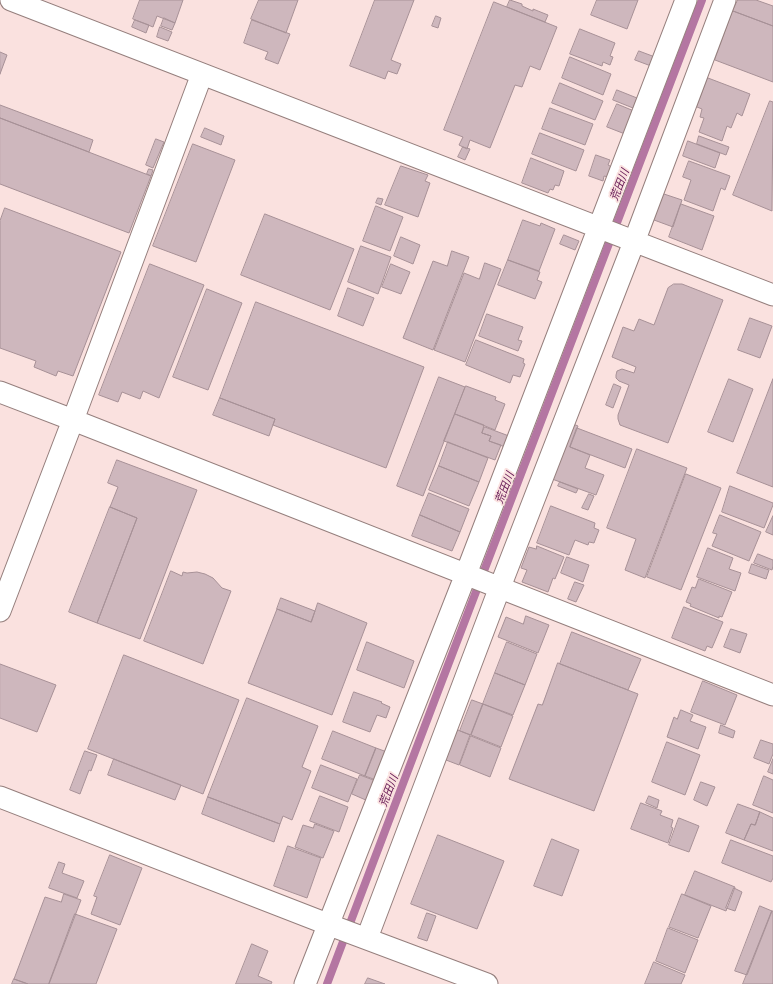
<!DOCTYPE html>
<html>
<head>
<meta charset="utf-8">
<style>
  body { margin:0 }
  canvas { display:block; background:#fae1df }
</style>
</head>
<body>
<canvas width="773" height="984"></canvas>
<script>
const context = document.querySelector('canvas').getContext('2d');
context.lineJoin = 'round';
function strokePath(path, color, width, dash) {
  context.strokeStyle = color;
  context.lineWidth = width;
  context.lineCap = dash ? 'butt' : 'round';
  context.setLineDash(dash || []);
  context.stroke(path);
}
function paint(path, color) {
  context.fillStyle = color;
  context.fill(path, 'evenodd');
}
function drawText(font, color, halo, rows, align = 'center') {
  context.font = font + ' "PT Sans","Noto Sans JP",sans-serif';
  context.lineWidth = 3.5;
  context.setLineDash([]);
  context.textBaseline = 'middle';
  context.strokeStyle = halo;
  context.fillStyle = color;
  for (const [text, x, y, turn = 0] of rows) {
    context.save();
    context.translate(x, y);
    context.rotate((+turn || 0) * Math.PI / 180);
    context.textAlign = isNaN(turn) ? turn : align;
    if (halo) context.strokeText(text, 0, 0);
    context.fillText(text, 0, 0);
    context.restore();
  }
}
const stream = new Path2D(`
  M327,984L440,686L702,0`);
const building = new Path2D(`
  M140,0H183L175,23L157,16L153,27L133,19Z
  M259,0H298L286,33L251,19Z
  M375,0H414L391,60L401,64L397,74L388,71L385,79L350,66Z
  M510,0L522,4V6L533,11V9L548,15L545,22L507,7Z
  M597,0H638L627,29L591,15Z
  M738,0H756L773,6V26L733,11Z
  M494,2L557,27L540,70L530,66L522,87L515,85L490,148L470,140L467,149L459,145L463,137L444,130Z
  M733,11L773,26V82L715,60Z
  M436,16L441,18L438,28L432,26Z
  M164,18L175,23L172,30L161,26Z
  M135,20L149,25L146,33L132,27Z
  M252,20L290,34L278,64L265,59L268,52L244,43Z
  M160,27L172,32L168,41L157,37Z
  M580,29L615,43L610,56L613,57L610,65L603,62L602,66L570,54Z
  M639,51L655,57L651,66L635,60Z
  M0,52L7,55L0,74Z
  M570,57L611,74L603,95L562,78Z
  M708,78L750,94L742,116L737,113L731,128L727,126L722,141L699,132L704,118L700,117L702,109L697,107Z
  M560,83L603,101L595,120L552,103Z
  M617,90L637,98L633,108L613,100Z
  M770,101L773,102L772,211L733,195Z
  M617,104L634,111L625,134L607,127Z
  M0,105L93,140L89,152L0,118Z
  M550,108L593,124L585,145L542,129Z
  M0,118L151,176L129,233L0,184Z
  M205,128L224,136L221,145L201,137Z
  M540,133L584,150L576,171L532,154Z
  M699,136L729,147L726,155L697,144Z
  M156,139L164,142L153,168L146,165Z
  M688,141L720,153L715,168L683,156Z
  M193,144L235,160L196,262L153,246Z
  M463,147L470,149L465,160L458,157Z
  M596,155L610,160L608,165L612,167L608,177L604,176L603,181L589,176Z
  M531,158L564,171L559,186L555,185L553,190L550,189L548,193L522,183Z
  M689,161L730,176L725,190L721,188L713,211L684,200L691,180L683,177Z
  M401,166L428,175L425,181L430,183L418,217L385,205Z
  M149,169L153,170L151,176L147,174Z
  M664,194L682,200L673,227L654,220Z
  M378,198L383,199L381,205L376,203Z
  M681,204L714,216L702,250L669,237Z
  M376,206L403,217L390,251L363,241Z
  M5,208L121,252L73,376L58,371L56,376L34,367L36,361L0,348V221Z
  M265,214L354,249L330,310L241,275Z
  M523,220L540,226L541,223L555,229L539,271L508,260Z
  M564,235L579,241L575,250L560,244Z
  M401,237L420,245L413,264L394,256Z
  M361,246L391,257L378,294L348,282Z
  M452,251L469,257L433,350L403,338L433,261L447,266Z
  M508,260L540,272L537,280L542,282L535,299L498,285Z
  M485,263L501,269L465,362L434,350L464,273L479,279Z
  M150,264L204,285L159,398L143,391L140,399L122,392L118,402L99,395Z
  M391,264L410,272L401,294L382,287Z
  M674,284H682L723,300L668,443L620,425L618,419V415L629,385L619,381L616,378V375L617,371L622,369L634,373L636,367L612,357L623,327L634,331L639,319L654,325L668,288Z
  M348,288L374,298L363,326L338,316Z
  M207,289L242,303L208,390L173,377Z
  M256,302L424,367L386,468L273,425L275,419L220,398Z
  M487,314L523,327L518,340L522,341L518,351L479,336Z
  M750,318L772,326L760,358L738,350Z
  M476,340L524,359L523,363L525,364L520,377L513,375L510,383L466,365Z
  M439,377L465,387L423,496L397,486Z
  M729,379L753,389L733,442L708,432Z
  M773,379V487L737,473Z
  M614,384L621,387L613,408L606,405Z
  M466,386L496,397L495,400L505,404L495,430L455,414Z
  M220,398L275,419L269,436L213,415Z
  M455,414L484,425L482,433L491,436L489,441L501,445L495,460L444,441Z
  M573,424L578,426L570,447L590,455L585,468L604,475L596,495L552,479Z
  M485,427L509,436L505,447L489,441L491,436L482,433Z
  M577,428L632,449L625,468L570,447Z
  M448,442L488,458L479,482L439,466Z
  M637,449L687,468L645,578L625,570L636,539L607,528Z
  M117,460L197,490L140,639L97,623L137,518L110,507L118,487L108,483Z
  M439,466L479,482L469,506L429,490Z
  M686,474L721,488L681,590L647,577Z
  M560,482L578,489L576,493L558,486Z
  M730,486L773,503V505L764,528L722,512Z
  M429,493L469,509L460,532L420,515Z
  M589,494L594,496L588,510L582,508Z
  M551,506L595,523L594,528L599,530L594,543L589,542L588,545L575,540L569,555L537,543Z
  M110,507L137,518L97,623L69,612Z
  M420,515L460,532L452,551L412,536Z
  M720,515L761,532L749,561L712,546L717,534L713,533Z
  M773,516V535L766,532Z
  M537,546L564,557L555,579L553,578L548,592L522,582L527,570L521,568L529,547L536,549Z
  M708,548L733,558L729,569L741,573L735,591L697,577Z
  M758,554L773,560V566L772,570L754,563Z
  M567,557L589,565L583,582L561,573Z
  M752,564L769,570L766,579L749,573Z
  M171,571L182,576L183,572L187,573L197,572L205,574L213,578L222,588L231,591L203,664L144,641Z
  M699,579L732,592L722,617L719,616V618L690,606L691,604L686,602L692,587L695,588Z
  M575,582L584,585L576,602L568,599Z
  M281,598L315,611L311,622L277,609Z
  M318,603L367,623L332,715L248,683L277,609L311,622Z
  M684,607L723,622L712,648L707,646L705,651L672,638Z
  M526,616L549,625L538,653L498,637L506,617L523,624Z
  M731,629L747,634L740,653L724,647Z
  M572,632L641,659L628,690L560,664Z
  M367,642L414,661L404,688L357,670Z
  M507,642L537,654L525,685L495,673Z
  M124,655L239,700L203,794L88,749Z
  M558,663L638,694L594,811L509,779L538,704L542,705Z
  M0,664L56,685L37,732L0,718Z
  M495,673L525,685L513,715L483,704Z
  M703,681L737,695L725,725L691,712Z
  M354,692L382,702L381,703L390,707L386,718L377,715L370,732L343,722Z
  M247,698L318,726L302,767L311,771L292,820L283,816L280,824L208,797Z
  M472,700L483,704L471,735L460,731Z
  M483,704L513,716L501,747L471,735Z
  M681,710L693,715L690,721L706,727L698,749L667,737L674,717L677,719Z
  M721,725L735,731L733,738L719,733Z
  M458,730L470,735L459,765L446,760Z
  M333,731L376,748L365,776L322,759Z
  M471,736L501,748L490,777L460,765Z
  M761,740L773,744V754L769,764L754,758Z
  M667,742L700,755L685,795L652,782Z
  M376,748L387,752L376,780L365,776Z
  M85,751L97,755L91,771L89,770L80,794L70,790Z
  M114,759L181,785L175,800L108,775Z
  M773,759V774L768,772Z
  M321,765L357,779L348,802L312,788Z
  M360,775L376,781L368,801L352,794Z
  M764,776L773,780V813L753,805Z
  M701,782L715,787L707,806L694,800Z
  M320,796L348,807L339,832L310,821Z
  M649,796L659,800L657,808L646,803Z
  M208,797L280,824L274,842L202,814Z
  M641,803L662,811L660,815L673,820L671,827L673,828L668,843L631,829Z
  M738,804L760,812L755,825L751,824L744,840L726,833Z
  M760,812L773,818V851L744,840L751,824L755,825Z
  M679,818L699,826L689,852L669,845Z
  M315,824L334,831L323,858L295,847L303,825L313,828Z
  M438,835L504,861L477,929L411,904Z
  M552,839L579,850L562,896L534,886Z
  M731,840L773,856V878L771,882L722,863Z
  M288,846L321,858L307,898L274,886Z
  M110,855L142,868L120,925L91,914L97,897L94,896Z
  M59,862L65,864L62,873L84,881L77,898L49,888Z
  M695,871L735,887L726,911L685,895Z
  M734,888L742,892L735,911L726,908Z
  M64,894L81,900L49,984H28L14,979L45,897L61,902Z
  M682,894L711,906L698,938L669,927Z
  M760,906L772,911L747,975L735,971Z
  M772,911H773V984H743Z
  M427,913L436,916L427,941L418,938Z
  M75,914L117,929L96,984H49Z
  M668,928L698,940L685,973L656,961Z
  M252,944L268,951L258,976L272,982L271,984H236Z
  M654,962L685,975L681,984H645Z
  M368,978L385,984H365Z
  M14,979L28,984H12Z`);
const minor = new Path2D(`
  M11,0L773,295
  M0,392L73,420L773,695
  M0,611L73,420L202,74
  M0,797L335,927L487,984
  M367,938L500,587L634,242L725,0
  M305,984L466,574L686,0`);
const waterNames = [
  ["荒田川",620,185,-69],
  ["荒田川",505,488,-69],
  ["荒田川",389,791,-69]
];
strokePath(stream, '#b476a2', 8);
paint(building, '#ceb7bd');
strokePath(building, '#a79197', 1);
strokePath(minor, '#957f7d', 23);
strokePath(minor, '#fff', 21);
drawText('italic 11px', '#6a205a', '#fae1df', waterNames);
</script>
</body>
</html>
